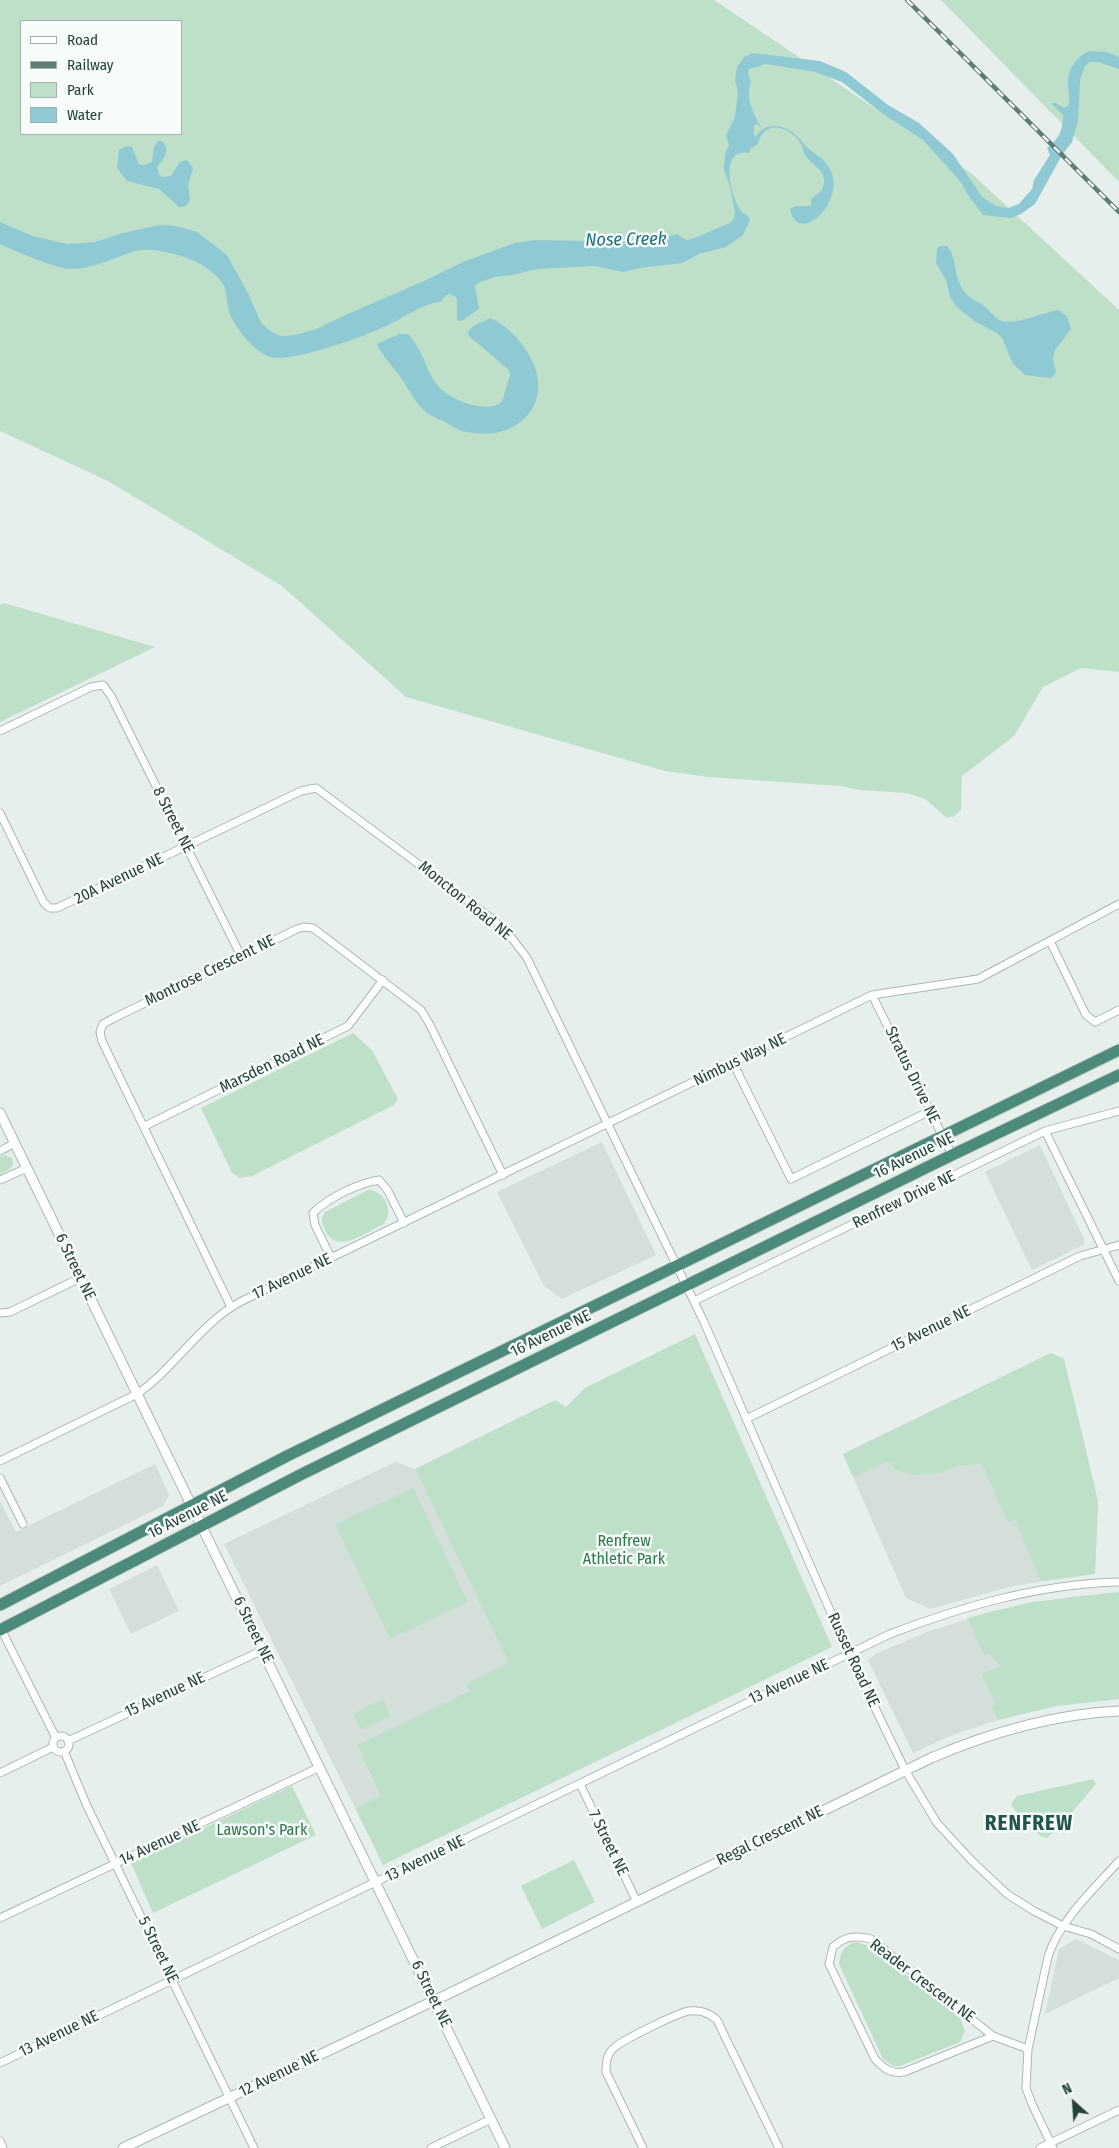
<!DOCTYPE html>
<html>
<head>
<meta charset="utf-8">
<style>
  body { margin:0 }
  #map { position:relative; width:1119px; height:2148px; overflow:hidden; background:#e6efeb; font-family:"Fira Sans Condensed",sans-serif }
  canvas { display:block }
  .legend { position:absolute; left:20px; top:20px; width:162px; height:115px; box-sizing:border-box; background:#f7fbf9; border:1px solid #a3b1ad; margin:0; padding:6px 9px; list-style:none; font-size:15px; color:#24423a }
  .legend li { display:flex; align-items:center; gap:10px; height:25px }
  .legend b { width:25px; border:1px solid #a3b1ad }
  .north { position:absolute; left:1049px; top:2078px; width:50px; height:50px; -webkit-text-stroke:4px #f7fbf9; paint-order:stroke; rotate:334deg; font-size:14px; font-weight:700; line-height:20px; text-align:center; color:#24423a }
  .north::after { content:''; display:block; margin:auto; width:18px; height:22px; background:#24423a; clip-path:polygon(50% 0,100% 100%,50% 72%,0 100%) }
</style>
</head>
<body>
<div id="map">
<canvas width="1119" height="2148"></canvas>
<ul class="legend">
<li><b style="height:6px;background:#fff"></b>Road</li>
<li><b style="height:6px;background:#5f7d75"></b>Railway</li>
<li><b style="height:14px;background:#bfe0c8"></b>Park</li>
<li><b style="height:14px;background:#8ec9d4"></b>Water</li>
</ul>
<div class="north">N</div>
</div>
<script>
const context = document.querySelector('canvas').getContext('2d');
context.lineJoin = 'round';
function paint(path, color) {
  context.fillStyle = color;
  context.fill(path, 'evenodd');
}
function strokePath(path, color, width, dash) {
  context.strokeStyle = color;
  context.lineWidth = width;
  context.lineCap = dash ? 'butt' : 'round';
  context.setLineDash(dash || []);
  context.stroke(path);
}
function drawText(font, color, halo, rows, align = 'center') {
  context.font = font + ' "Fira Sans Condensed",sans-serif';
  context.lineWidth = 5;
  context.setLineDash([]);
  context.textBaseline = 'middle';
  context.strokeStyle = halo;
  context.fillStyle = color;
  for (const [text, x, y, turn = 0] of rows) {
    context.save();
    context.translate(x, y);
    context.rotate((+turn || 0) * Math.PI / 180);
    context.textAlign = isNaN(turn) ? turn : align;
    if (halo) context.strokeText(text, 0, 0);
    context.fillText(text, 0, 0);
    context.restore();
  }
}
const built = new Path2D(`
  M602,1142L656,1255L562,1299L544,1286L497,1192Z
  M1040,1145L1085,1241L1083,1245L1032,1270L985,1172Z
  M1051,1353L1064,1359L1098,1501L1095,1574L1013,1586L930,1609L906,1598L843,1454Z
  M395,1462L415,1469L508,1662L466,1684L469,1691L357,1745L380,1797L355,1808L224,1544Z
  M155,1464L169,1495L163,1506L0,1586V1501L16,1532Z
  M157,1565L179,1611L131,1634L109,1589Z
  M1119,1592V1699L1056,1706L998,1720L950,1736L913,1753L868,1660L875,1654L927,1632L992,1611L1069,1597Z
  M1076,1939L1119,1960V1978L1045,2014L1059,1949Z`);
const green = new Path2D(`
  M0,0H714L971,173L1119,310V672L1081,668L1043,687L1014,736L962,776L961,810L953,817H946L925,799L907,793L860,790L840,786L709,777L665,771L406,697L282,586L108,481L0,431ZM21,21H181V134H21Z
  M941,0H1119V182Z
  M4,603L155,647L0,722V605Z
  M353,1033L372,1050L398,1099L394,1105L252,1176L240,1178L232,1173L201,1108Z
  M5,1155L12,1158C16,1168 8,1170 0,1174V1157Z
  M368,1190C385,1190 394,1211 384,1224C366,1232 337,1256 325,1230C322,1223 320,1219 325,1212Z
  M695,1334L832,1647L383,1865L355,1808L380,1796L357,1745L469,1691L466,1684L508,1662L415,1469L555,1400L566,1407L585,1388Z
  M1051,1353L1064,1359L1098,1501L1095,1574L1041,1581L1015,1520L1008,1522L982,1464L957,1466L939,1473L911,1475L894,1469L889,1461L853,1477L843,1454Z
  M413,1488L468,1602L390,1639L335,1524Z
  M1119,1592V1699L1056,1706L998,1720L992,1707L995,1703L994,1700L982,1676L983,1673L1001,1666L989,1653L984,1655L967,1618L1032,1602Z
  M383,1699L391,1716L361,1730L353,1714Z
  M1093,1779L1096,1784L1058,1829L1047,1838C1038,1838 1015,1813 1011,1804L1017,1796Z
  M292,1786L316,1835L153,1913L131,1863Z
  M574,1860L595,1902L542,1929L521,1886Z
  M856,1942L870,1946L960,2018L965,2031L960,2042L900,2066H893L883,2059L839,1964C840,1953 844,1945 856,1942Z`);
const water = new Path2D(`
  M1089,51L1107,52L1119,57V69L1098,62H1090L1085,66L1080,80L1078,121L1072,142L1062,155L1035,204L1021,214L1010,218L983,215L968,195L961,182L924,141L883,114L842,82L815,72L766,64L749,69L748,73L751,82C745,97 753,113 761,127L757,124L754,126V135L756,136C763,126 775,123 787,129C796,133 802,143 810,150C815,154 821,157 825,162C855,195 798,250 790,209L796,206H811V199L822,190C830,171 814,168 805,155C803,151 803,147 801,144C790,125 763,119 758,144L751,148L749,153C717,147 732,201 742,212C746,215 748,215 750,220L743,235L726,247L699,254L682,263L640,268L623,272L594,266L537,269L512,275L495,277L480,282L475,286L479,309L463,320L457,321V300L456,297L449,294L444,297L441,302C422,303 404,318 386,326C366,336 291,363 271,357C255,353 233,326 229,311C226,302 228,290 222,282C215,273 202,264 192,260C177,254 151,247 136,251C115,257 94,269 71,269C57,269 15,251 0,244V222L33,236L67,244L95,242L123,233L159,225L176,226L197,232L227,255L248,293L261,323L272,332L281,336L295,335L316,329L341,317L424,281L463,262L515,243L534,240L646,242L677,234L686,240L692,239L730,223L734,219L735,212L730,186L724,170L725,154L729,145L726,135L735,117L738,92L735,80L737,67L744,57L753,53L820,61L846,72L888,105L919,123L953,154L982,197L996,206L1008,208L1019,204L1032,189L1034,180L1050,155L1047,148C1059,139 1063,131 1063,115L1051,103H1056L1064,108L1068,106C1071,99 1068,93 1068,86C1067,70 1075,58 1089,51Z
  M158,141H161C172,149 164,159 157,167L159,174L162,177L171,176L180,162L187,160L193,168L188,186L190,200L186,206L179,207L159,189L127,181L117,168L119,150L127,146L132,147L139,164L144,165L152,162L154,147Z
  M940,246H947C956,256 954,270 959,282C964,295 973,299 984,306C990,310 994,318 1002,321C1015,325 1043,313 1058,310L1067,316L1071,329L1055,350L1053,359L1056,373L1051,378L1025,375L1013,364L1002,338L997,333L974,321L956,306L950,297L946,280L936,263L937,248Z
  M490,318C505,324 517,337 526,350C559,399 521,443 467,432C458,431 451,425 443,421C437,418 431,416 426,412C415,403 409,389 401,378C395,369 380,353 377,344L399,334H408C434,363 421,388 469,404C480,407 492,409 502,402L510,375L509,370L469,336L468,332L472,327Z`);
const minor = new Path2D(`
  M0,731L91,687L103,685L111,696L241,956
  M0,813L44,903L50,908H57L301,791L316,788L491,918L508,933L527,958L704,1322L849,1654L905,1770L937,1823L972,1861L1007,1894L1034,1911L1063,1926L1091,1934L1119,1949
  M1050,941L1086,1015L1095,1022L1119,1010
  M872,995L952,1155
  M733,1063L791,1179L930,1111
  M145,1126L348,1026L383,980
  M1045,1131L1119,1281
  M0,1151L15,1143
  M0,1180L27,1168
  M331,1258L315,1225L313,1213C329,1197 357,1184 379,1180L388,1191L404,1223
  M694,1301L1045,1131L1119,1111
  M231,1307L102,1041L100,1032L103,1024L114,1018L297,929L304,927L313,928L421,1010L430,1025L503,1175
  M0,1313L10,1312L80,1278
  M746,1419L1080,1256L1119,1245
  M0,1461L137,1394C175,1368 201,1322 242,1301L872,995L978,979L1119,904
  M0,1478L23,1524
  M0,1627L56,1738
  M53 1744a8 8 0 1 1 16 0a8 8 0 1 1-16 0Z
  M68,1741L263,1650
  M64,1751L87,1806L254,2148
  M0,1773L53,1747
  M580,1784L637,1902
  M0,1918L320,1767
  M993,2036L904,2072C891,2074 884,2069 875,2059L829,1964L833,1947C845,1936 856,1935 871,1939L993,2036L1028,2049
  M0,2063L890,1634C964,1606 1039,1584 1119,1582
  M0,2141L3,2148
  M431,2148L491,2119
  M643,2148L606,2072C606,2062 607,2053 615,2047C623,2040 679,2012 689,2011C700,2010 708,2012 717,2020L779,2148
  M1040,2148L1119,2110
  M1053,2148L1032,2104L1026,2088L1028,2049L1048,1957C1058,1922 1095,1888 1119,1861`);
const tertiary = new Path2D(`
  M0,1113L505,2148
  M123,2148L446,1995L931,1758C992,1732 1053,1714 1119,1711`);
const trunk = new Path2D(`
  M0,1605L287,1456L1119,1050
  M0,1630L302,1474L952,1155L1119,1075`);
const rail = new Path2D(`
  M907,0L1119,212`);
const streetNames = [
  ["8 Street NE",173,820,63],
  ["20A Avenue NE",119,879,-26],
  ["Moncton Road NE",465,901,39],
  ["Montrose Crescent NE",210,971,-26],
  ["Nimbus Way NE",740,1060,-26],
  ["Marsden Road NE",272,1064,-26],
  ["Stratus Drive NE",912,1075,64],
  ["16 Avenue NE",914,1156,-26],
  ["Renfrew Drive NE",904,1200,-26],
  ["6 Street NE",75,1267,64],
  ["17 Avenue NE",292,1277,-26],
  ["15 Avenue NE",931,1329,-26],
  ["16 Avenue NE",551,1334,-26],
  ["16 Avenue NE",188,1515,-27],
  ["6 Street NE",253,1630,64],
  ["Russet Road NE",853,1660,65],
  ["13 Avenue NE",789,1682,-25],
  ["15 Avenue NE",165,1695,-25],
  ["Regal Crescent NE",770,1836,-26],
  ["14 Avenue NE",160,1843,-25],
  ["7 Street NE",608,1843,64],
  ["13 Avenue NE",425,1859,-26],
  ["5 Street NE",158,1950,64],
  ["Reader Crescent NE",922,1981,37],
  ["6 Street NE",431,1994,64],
  ["13 Avenue NE",59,2034,-26],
  ["12 Avenue NE",279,2074,-26]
];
const parkNames = [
  ["Renfrew",624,1542],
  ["Athletic Park",624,1560],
  ["Lawson's Park",262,1831]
];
const waterNames = [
  ["Nose Creek",626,240,-1]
];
const districtNames = [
  ["RENFREW",1029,1824]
];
paint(built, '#d4dfda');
paint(green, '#bfe0c8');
paint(water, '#8ec9d4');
strokePath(minor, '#a8b8b2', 9);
strokePath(tertiary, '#a8b8b2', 11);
strokePath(trunk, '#c2cac8', 13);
strokePath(minor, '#fff', 7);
strokePath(tertiary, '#fff', 9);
strokePath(trunk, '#4c8a7c', 11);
strokePath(rail, '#5f7d75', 4.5);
strokePath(rail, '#f7fbf9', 2.5, [8]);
drawText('16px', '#24423a', '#f7fbf9', streetNames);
drawText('16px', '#2d7a4b', '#f7fbf9', parkNames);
drawText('italic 18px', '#1c6f80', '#f7fbf9', waterNames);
context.letterSpacing = '1px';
drawText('bold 21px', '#1f5548', '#f7fbf9', districtNames);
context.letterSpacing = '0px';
</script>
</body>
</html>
